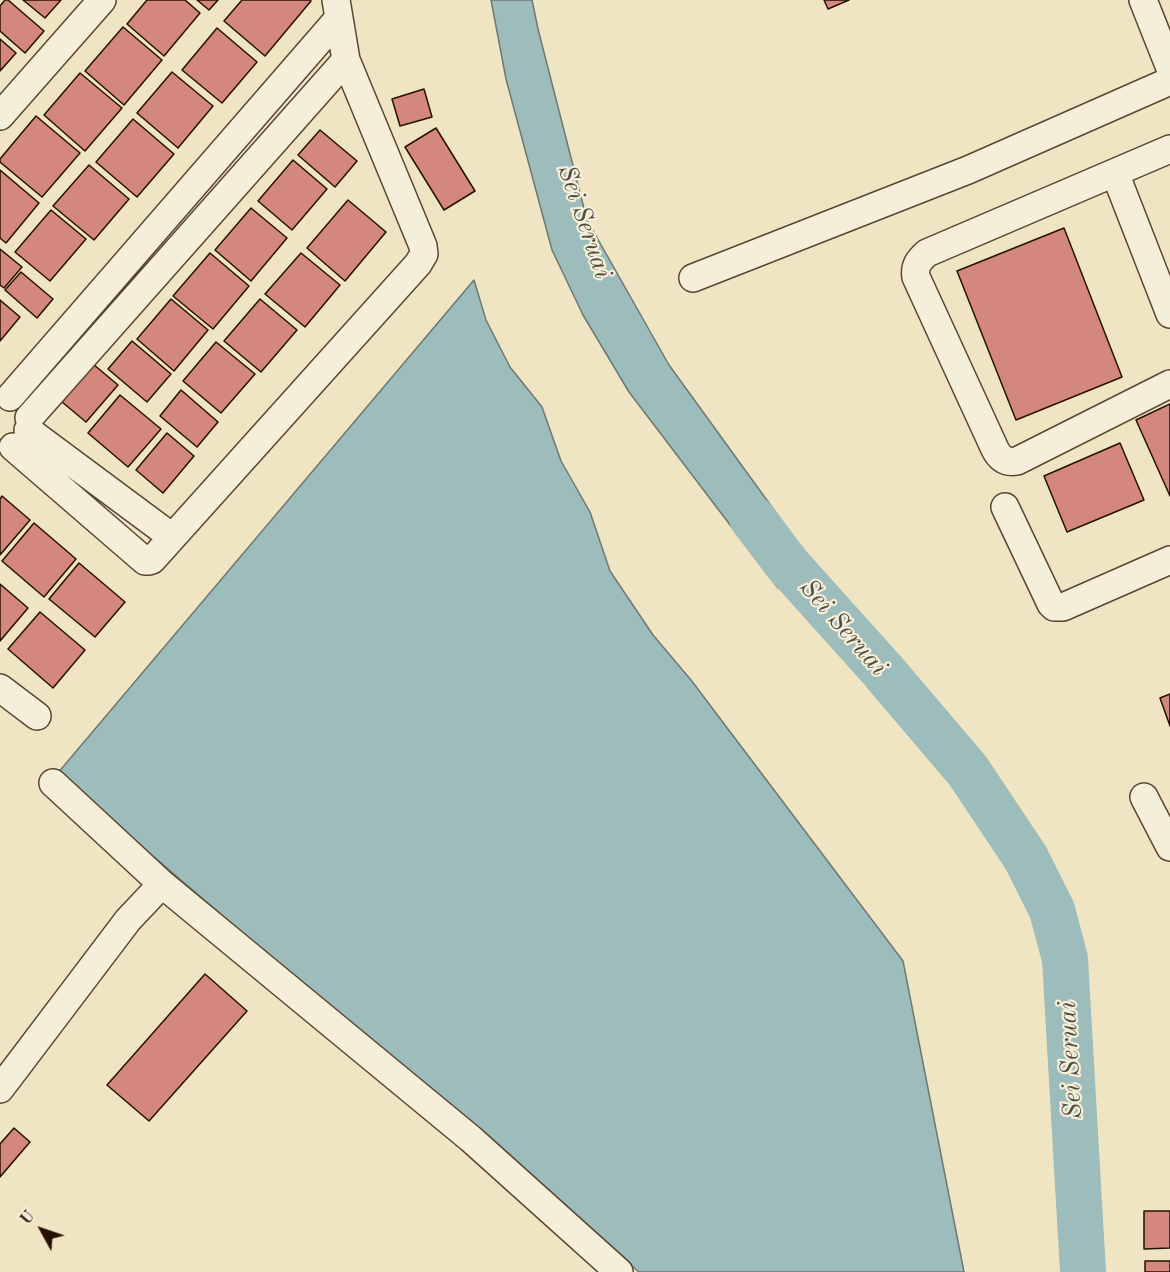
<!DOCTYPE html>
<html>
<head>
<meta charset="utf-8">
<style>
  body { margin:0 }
  #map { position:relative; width:1170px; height:1272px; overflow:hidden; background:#f0e5c3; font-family:"Old Standard TT",serif }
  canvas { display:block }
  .north { position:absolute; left:12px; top:1200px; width:60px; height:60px; -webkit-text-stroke:4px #f5eed8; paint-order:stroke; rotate:310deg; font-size:16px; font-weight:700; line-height:24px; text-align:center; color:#261103 }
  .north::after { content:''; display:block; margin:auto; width:21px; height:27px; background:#261103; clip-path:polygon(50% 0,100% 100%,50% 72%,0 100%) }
</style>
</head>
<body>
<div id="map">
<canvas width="1170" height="1272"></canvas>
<div class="north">U</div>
</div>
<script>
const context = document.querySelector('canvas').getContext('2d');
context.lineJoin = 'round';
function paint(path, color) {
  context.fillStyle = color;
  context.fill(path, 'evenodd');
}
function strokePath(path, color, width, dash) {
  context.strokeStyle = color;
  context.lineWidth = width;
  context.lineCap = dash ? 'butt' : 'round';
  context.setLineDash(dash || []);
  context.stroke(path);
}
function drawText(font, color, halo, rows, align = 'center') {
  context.font = font + ' "Old Standard TT",serif';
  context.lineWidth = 4.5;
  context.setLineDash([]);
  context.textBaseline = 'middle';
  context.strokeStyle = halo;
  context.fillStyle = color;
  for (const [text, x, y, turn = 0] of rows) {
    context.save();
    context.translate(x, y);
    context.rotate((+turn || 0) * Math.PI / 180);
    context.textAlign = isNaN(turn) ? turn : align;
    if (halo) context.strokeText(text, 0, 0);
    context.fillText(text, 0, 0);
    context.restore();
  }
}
const water = new Path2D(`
  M491,0H532L538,29L587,220L669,365L803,550L778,588L629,392L583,315L552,250L506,79Z
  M474,280L486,320L510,367L542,407L561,461L590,512L610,571L653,635L691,680L903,961L964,1272H639L57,774Z`);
const river = new Path2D(`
  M752,518L787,564L883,671L968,771L1026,858L1052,910L1065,959L1083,1272`);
const building = new Path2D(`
  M5,0H8L44,31L25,53L0,31V6Z
  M23,0H61L45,18Z
  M147,0H185L200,13L164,56L127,24Z
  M197,0H218L209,10Z
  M242,0H310L311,1L265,56L224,21Z
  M824,0H849L828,9Z
  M123,27L162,60L124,105L85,71Z
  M217,28L257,62L222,103L182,70Z
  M0,39L16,53L0,71Z
  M172,72L213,106L178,148L137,113Z
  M80,73L122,108L85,151L44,115Z
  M424,89L432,117L400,126L392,99Z
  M36,116L80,153L42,197L0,162V159Z
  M133,119L174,154L137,197L96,162Z
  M436,128L475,191L444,210L405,147Z
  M320,130L357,161L335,187L298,155Z
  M293,160L327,189L292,230L258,201Z
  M89,165L129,199L94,240L53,206Z
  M0,170L39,203L6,243L0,238Z
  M348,200L386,232L345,281L307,248Z
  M251,208L287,238L251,281L215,250Z
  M51,210L86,239L50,281L15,252Z
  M1064,228L1122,377L1016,420L957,271Z
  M0,249L22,267L4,288L0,285Z
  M210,253L249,286L213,329L173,296Z
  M301,253L340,285L305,327L265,294Z
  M21,272L53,299L37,318L5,290Z
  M171,299L208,330L174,371L137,339Z
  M260,299L297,330L261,372L224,341Z
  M0,300L20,317L0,341Z
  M132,341L171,374L147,402L108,369Z
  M216,342L255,374L221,413L183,381Z
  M93,364L118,385L86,422L62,402Z
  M181,390L218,422L197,447L160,416Z
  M120,395L161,429L128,467L88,433Z
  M1170,404V496L1136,420Z
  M167,433L194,456L163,493L136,470Z
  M1120,443L1144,500L1067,532L1044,476Z
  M2,496L30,520L0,555V499Z
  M34,523L76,559L44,597L2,561Z
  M79,563L125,602L95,637L49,599Z
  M0,584L28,608L0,641Z
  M40,612L85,650L53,688L8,649Z
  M1170,694V726L1160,698Z
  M205,974L247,1011L149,1121L107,1085Z
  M14,1128L30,1142L0,1177V1144Z
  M1144,1211H1170V1248L1144,1249Z
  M1145,1261H1170V1272H1145Z`);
const minor = new Path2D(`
  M1143,0L1170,68
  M0,116L102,0
  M1170,149L927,253C919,260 914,266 916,277L994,447C999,458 1005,463 1017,461L1170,384
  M1115,173L1170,314
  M693,278L968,170L1170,81
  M10,397L338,19
  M29,418L346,60
  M28,430L172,537
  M13,447L145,561H149L152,560L418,264L424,254L423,246L346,60L336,0
  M1005,507L1051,604L1054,607H1063L1170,560
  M0,688L37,716
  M53,783L162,884
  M1144,797L1170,847
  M0,1089L128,920L162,884L471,1139L619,1272`);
const waterNames = [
  ["Sei Seruai",584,222,71],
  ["Sei Seruai",843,628,49],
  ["Sei Seruai",1071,1060,-93]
];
paint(water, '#9dbdbc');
strokePath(water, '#6d7872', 1.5);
strokePath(river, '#9dbdbc', 46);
paint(building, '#d4877d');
strokePath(building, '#261103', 1.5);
strokePath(minor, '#584633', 30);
strokePath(minor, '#f5eed8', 27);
drawText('italic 26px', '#504d44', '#f5eed8', waterNames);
</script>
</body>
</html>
